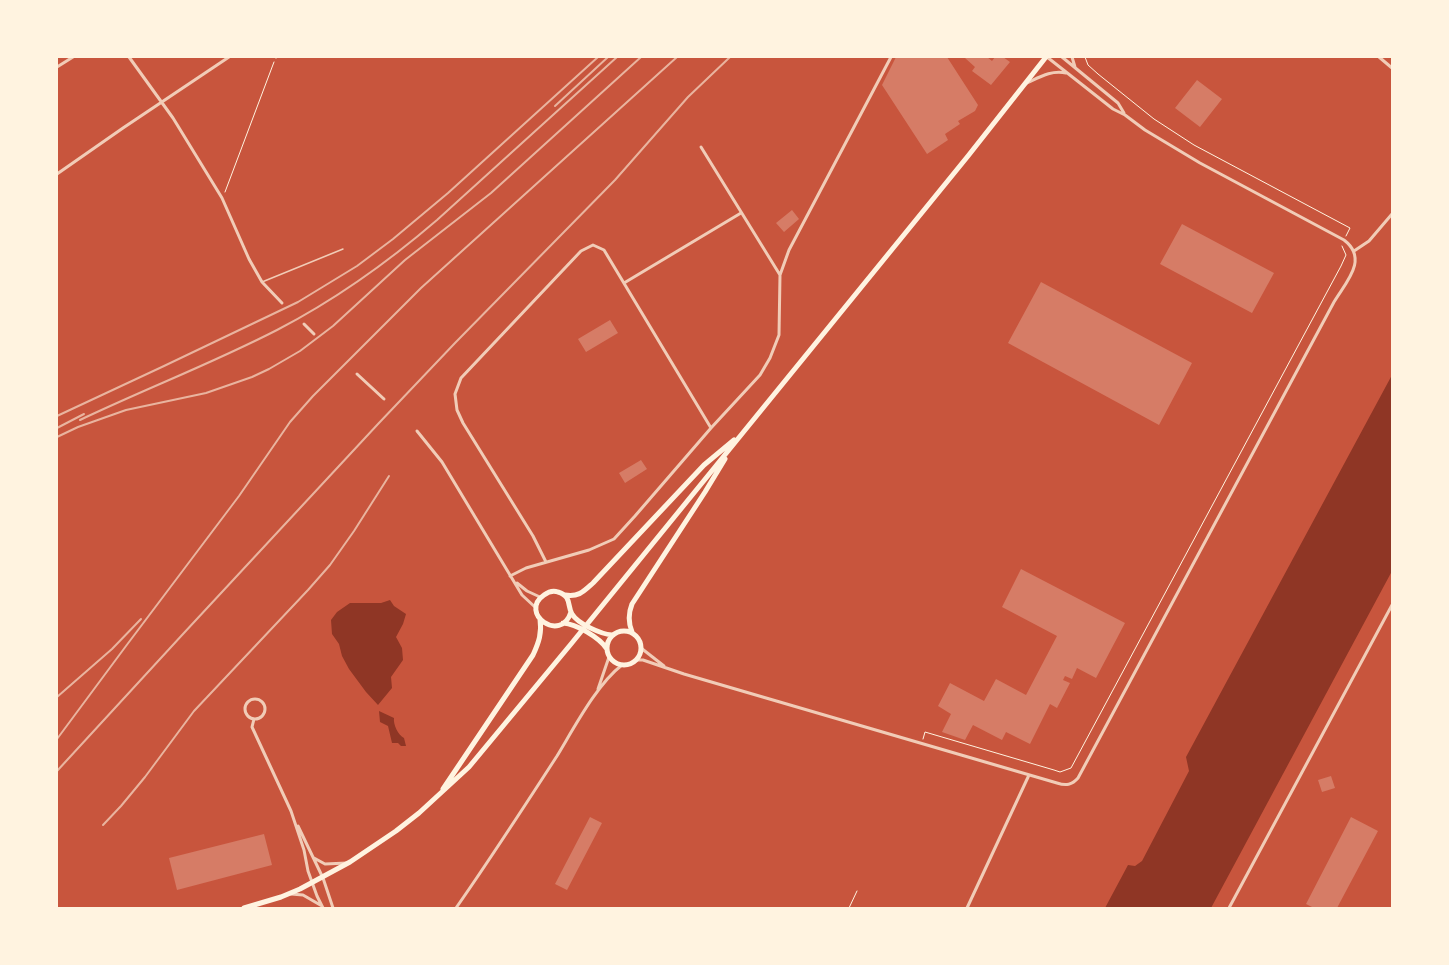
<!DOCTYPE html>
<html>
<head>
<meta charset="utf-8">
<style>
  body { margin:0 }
  #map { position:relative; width:1449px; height:965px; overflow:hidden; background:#c8553d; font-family:"Public Sans",sans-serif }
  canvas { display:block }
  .frame { position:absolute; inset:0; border:58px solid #fff3e0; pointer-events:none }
</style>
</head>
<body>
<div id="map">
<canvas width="1449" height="965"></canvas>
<div class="frame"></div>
</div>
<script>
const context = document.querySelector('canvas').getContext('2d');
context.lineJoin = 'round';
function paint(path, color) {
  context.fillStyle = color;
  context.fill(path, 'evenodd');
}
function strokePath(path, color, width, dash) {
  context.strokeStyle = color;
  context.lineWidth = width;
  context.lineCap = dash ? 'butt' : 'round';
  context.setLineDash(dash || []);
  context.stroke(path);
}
const water = new Path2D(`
  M1392,375V571L1211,908H1105L1128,865L1135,866L1142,861L1189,771L1186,757Z
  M390,600L394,606L406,614L403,624L396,637L402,648L403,660L391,677L392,688L378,705L366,692L349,669L342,656L339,644L332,634L331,620L337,612L350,603H381Z
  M379,711L394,718C393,724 398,735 404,738L406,746H401L398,743H392L388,726L380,722Z`);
const building = new Path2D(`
  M896,57H947L978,105L975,111L958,121L960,124L945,134L948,140L927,154L882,85Z
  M966,57H987L992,61L995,57H1003L1010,62L991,85L972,71L975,67L965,58Z
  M1197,80L1222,99L1200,127L1175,108Z
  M792,210L799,219L784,232L776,223Z
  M1182,224L1274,273L1252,313L1160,264Z
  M1041,282L1192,363L1159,425L1008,343Z
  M610,320L618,333L586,352L578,339Z
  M641,460L647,469L625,483L619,473Z
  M1021,569L1125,623L1096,678L1077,668L1072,679L1065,676L1063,680L1070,683L1057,708L1050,704L1030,744L1006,732L1002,740L973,725L965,740L942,732L951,714L938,706L950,683L984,701L996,679L1026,695L1057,636L1002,607Z
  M1331,776L1335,788L1322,792L1318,780Z
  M590,817L602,823L567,890L555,884Z
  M1351,817L1378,831L1337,908H1314L1306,904Z
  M264,834L272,865L177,890L169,858Z`);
const path = new Path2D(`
  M1085,57L1088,65L1098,74L1154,119L1194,145L1350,228L1346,236
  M225,192L274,62
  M923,739L925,732L1054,770L1060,772L1071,768L1341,266L1346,255L1342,246
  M849,908L857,891`);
const service = new Path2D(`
  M276,58V57
  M262,282L343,249`);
const minor = new Path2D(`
  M129,57L173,118L222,198L249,259L262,282L282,303
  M1062,57L1118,103L1124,113
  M1072,57L1075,67
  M1379,57L1392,68
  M57,67L73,57
  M1027,83C1040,77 1051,70 1066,73
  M701,147L780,275
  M57,174L123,128L229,57
  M1354,251L1369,241L1392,214
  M624,283L741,213
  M304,324L314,334
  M357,374L384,399
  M417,431L442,462L522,595L536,608
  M546,562L533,536L463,423L457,410L455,394L461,378L581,251L593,245L604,250L711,428
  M510,576L526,568L589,550L614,539L635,516L711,428L760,375L770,358L779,335L780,275L789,250L891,57
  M517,583L527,591L540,597
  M641,648L664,666
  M637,660H643L684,674L1057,783C1066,786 1072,785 1078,778L1334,302C1346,282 1369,259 1344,240L1200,163L1145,130L1125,115L1113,109L1047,57
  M598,689L609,657
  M245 709a10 10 0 1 1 20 0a10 10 0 1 1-20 0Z
  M254,719L252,727L291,811L304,850L308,871L317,896L323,908
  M298,826L323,878L333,908
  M314,858L325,864L347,863
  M291,894L303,895L322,906
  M456,908C491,858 524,807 557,756C574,728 597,684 622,665
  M967,908L1029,775
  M1229,908L1392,605`);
const primary = new Path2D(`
  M565,595C579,597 583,592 593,583L704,465L734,440
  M571,612C561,644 518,613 544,595C548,592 553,590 558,592C572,596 567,606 572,614C578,624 601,634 612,635
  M563,623C576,624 599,637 607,649
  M607 648a17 17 0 1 1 34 0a17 17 0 1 1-34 0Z
  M632,632C628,622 628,614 632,604L705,492L725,459
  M443,789L533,655C539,642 542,633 540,619
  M244,908L281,897L300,889L350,862L396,831L419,813L469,767L571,644L968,156L1046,57`);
const rail = new Path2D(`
  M555,106L608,57
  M57,416L164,366L298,302L357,266L393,239L448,193L598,57
  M80,420C145,389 213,363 277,330C335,300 387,263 437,220L617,57
  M57,428L84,414
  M57,437L78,427L126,410L206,393L252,377L269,369L300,351L333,326L405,260L491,193L641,57
  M57,697L112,649L141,619
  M57,739L126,646L239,496L290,422L313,396L421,288L677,57
  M57,771L183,634L378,424L455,343L615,180L688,97L730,57
  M103,825L121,806L145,777L194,711L308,590L330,565L354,531L389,476`);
paint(water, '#8f3625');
paint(building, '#d67c66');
strokePath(path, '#fff3e0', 1);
strokePath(service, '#f1ccb7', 1.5);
strokePath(minor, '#f1ccb7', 3);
strokePath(primary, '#fff3e0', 5);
strokePath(rail, '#e9b49f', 2);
</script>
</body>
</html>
